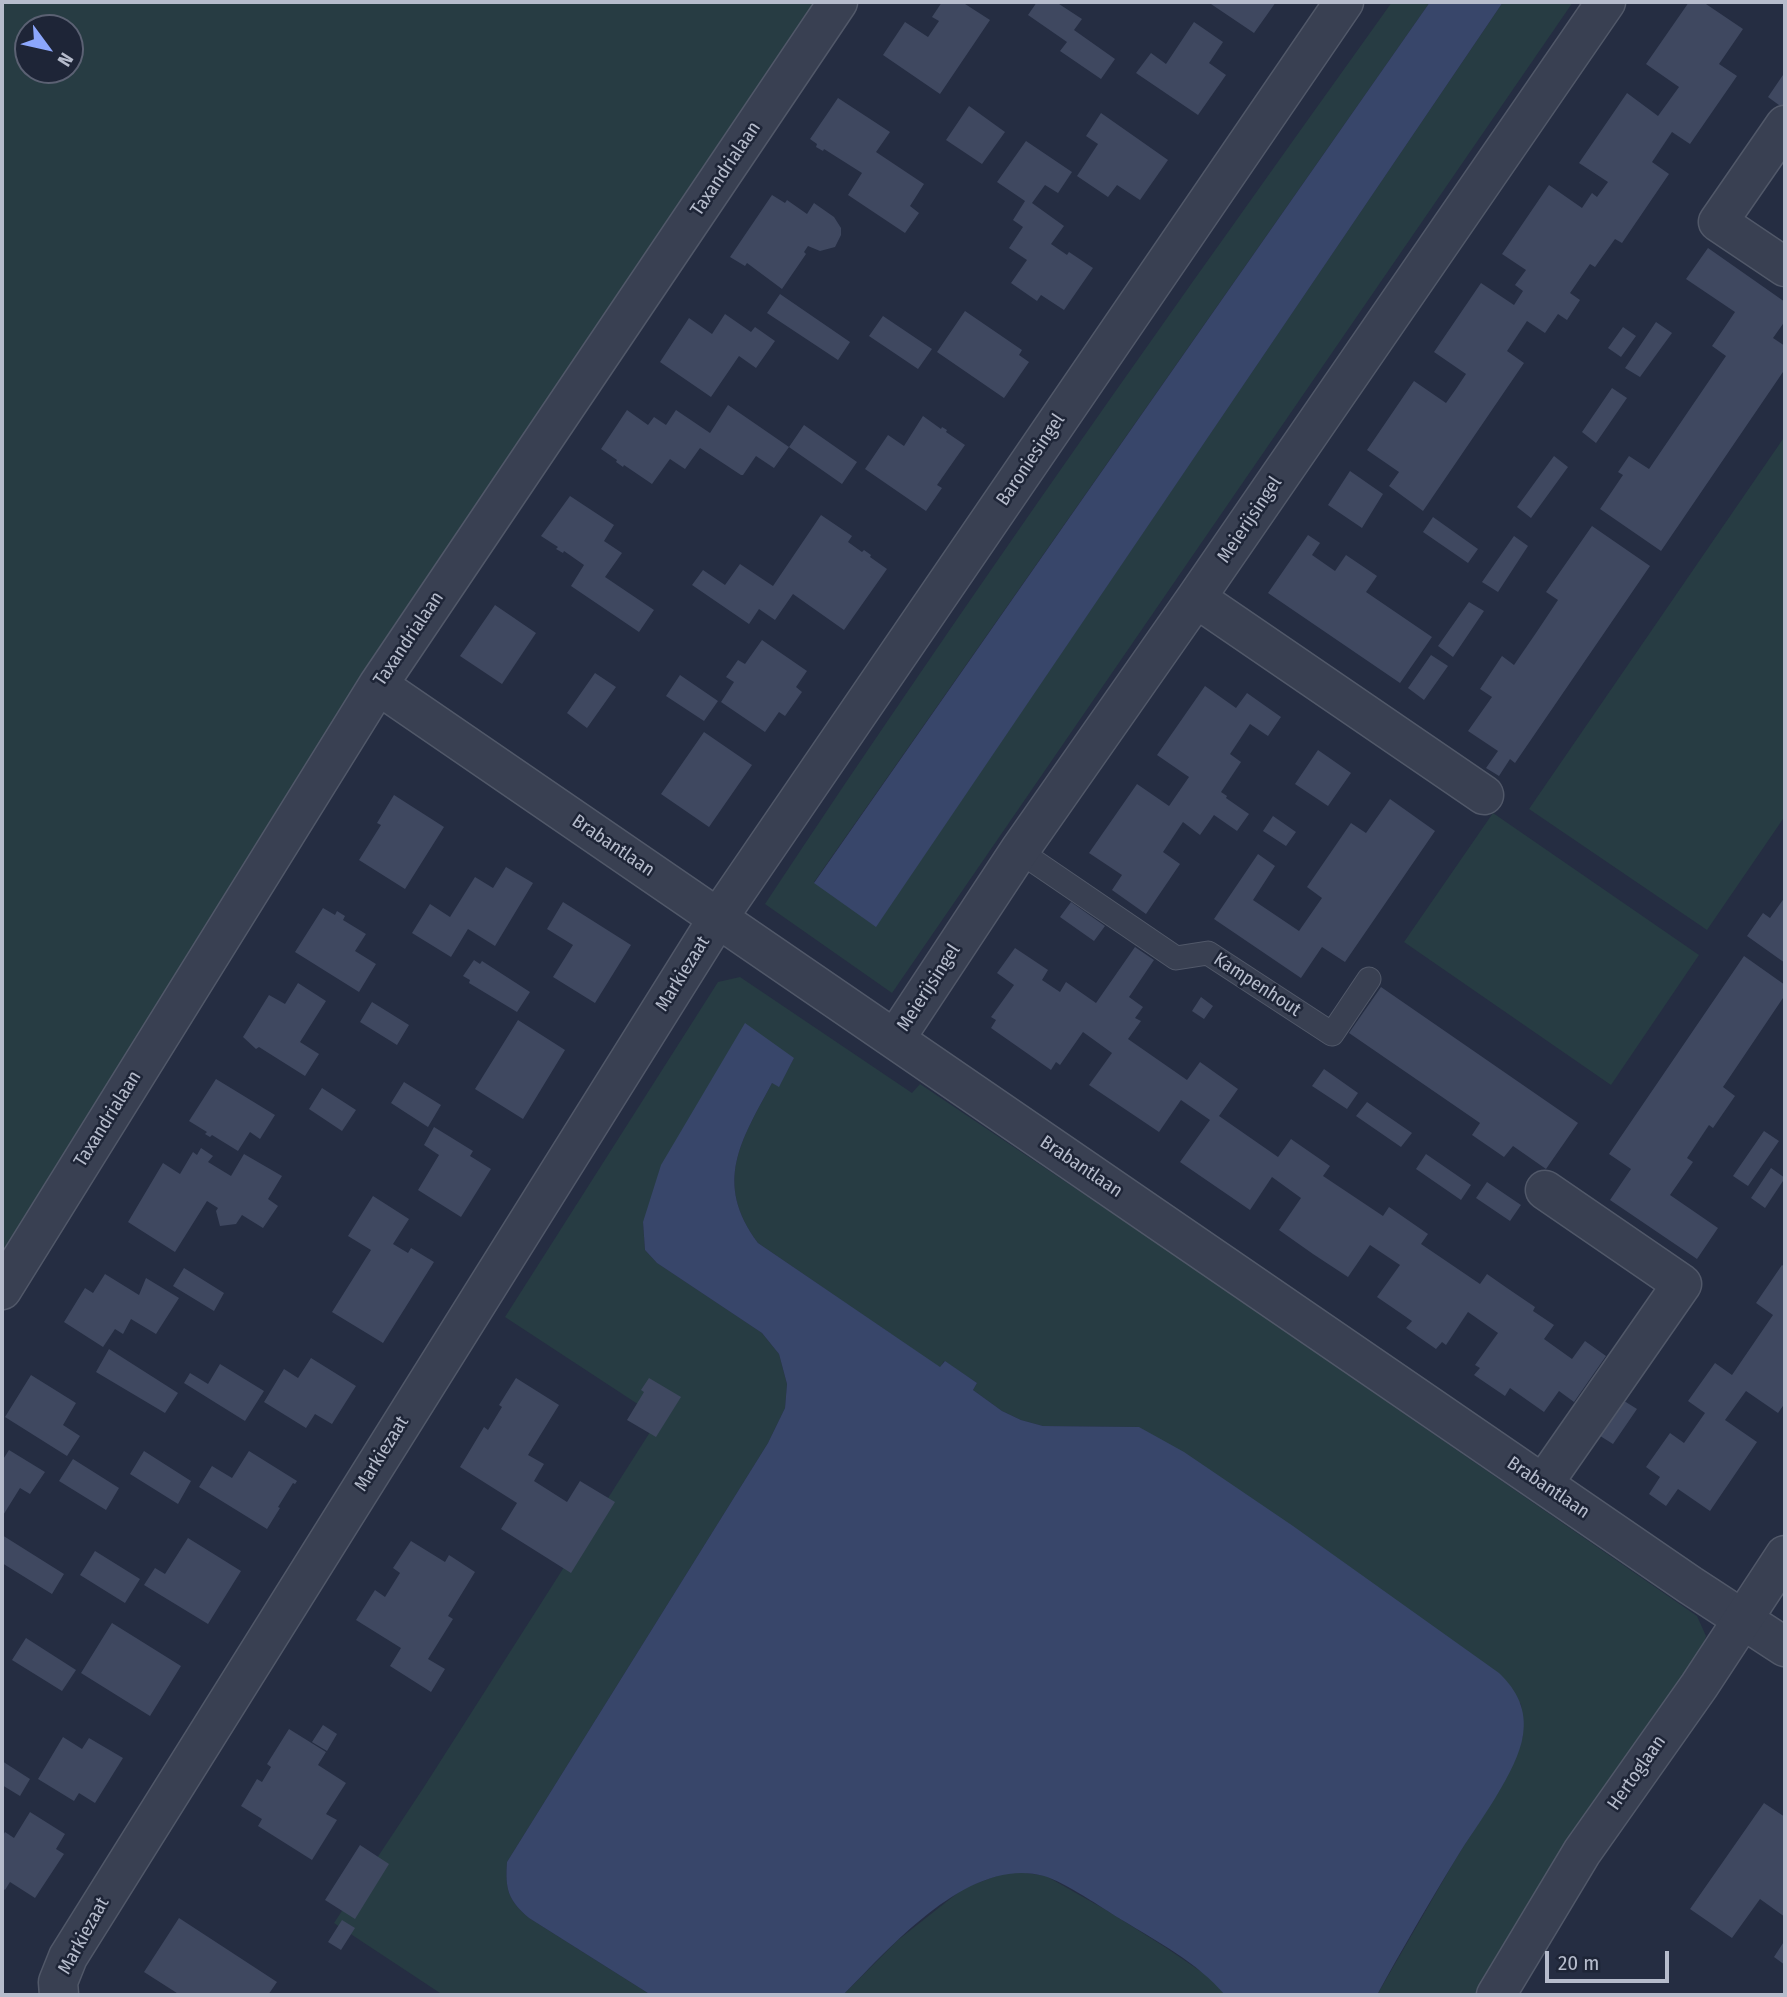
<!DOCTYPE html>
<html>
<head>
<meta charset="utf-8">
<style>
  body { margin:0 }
  #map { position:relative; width:1787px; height:1997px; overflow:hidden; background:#252d42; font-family:"Fira Sans Condensed",sans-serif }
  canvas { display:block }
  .frame { position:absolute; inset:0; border:4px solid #b6bccc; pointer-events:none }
  .north { position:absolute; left:14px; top:14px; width:70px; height:70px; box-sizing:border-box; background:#1e2537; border:2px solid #5b6173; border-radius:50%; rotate:123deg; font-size:19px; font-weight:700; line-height:28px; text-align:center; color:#b6bccc }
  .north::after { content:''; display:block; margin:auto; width:24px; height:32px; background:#8ca7fc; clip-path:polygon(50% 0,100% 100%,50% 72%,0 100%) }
  .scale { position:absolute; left:1545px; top:1951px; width:124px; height:32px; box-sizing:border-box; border:4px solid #b6bccc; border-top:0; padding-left:9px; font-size:21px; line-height:24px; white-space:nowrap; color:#b6bccc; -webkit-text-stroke:5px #1e2537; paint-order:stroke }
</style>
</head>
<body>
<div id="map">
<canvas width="1787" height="1997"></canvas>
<div class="frame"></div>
<div class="north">N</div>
<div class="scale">20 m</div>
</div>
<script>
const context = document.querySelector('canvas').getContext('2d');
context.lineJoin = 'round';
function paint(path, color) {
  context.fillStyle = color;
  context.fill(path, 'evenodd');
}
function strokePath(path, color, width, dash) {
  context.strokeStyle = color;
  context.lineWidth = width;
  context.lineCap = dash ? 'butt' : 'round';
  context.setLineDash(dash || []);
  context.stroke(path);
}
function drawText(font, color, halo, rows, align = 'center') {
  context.font = font + ' "Fira Sans Condensed",sans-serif';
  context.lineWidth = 5;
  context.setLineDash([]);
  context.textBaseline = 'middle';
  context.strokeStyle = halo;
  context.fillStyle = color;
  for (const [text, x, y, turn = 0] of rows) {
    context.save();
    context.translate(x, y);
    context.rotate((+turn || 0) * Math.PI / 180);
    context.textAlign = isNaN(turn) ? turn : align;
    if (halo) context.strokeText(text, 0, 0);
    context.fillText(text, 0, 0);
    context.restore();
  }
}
const green = new Path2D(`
  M2,2H822L2,1263ZM28,28H70V70H28Z
  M1392,2H1430L814,882L876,926L1503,2H1573L892,993L765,904C967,598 1179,300 1392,2Z
  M1785,436V816L1707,930L1529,809Z
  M1493,813L1699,955L1611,1085L1404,942Z
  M740,977L912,1093L920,1084L1176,1256L1697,1616L1706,1636L1703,1646L1564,1848L1475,1995H1377L1455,1860L1500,1789L1523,1736L1521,1704L1139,1427L1043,1426L1021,1420L1002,1411L973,1390L977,1383L944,1361L940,1368L758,1243C713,1182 741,1141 772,1083L779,1086L794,1058L643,1222L645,1250L657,1263L762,1333L779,1354L787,1384L785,1408L768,1443L507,1862C505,1889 508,1900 529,1918L651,1995H443L334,1923L424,1787L659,1418L505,1317L718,982Z
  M1020,1872L1046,1876L1106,1910L1165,1947L1212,1979L1225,1995H843L898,1940L964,1888L1002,1874Z`);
const water = new Path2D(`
  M1430,2H1503L876,927L814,883Z
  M745,1023L794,1058L779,1087L772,1083C741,1141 713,1182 758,1243L940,1367L945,1361L977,1383L973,1390L1002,1411L1021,1420L1043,1426L1139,1427L1184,1452L1293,1526L1499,1673C1517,1690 1527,1710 1523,1735C1518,1771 1476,1826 1457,1857C1429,1903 1401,1951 1377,1995H1225C1198,1963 1158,1942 1122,1920C1104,1909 1063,1881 1044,1876C969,1855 890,1948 843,1995H651L529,1918C508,1900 505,1889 507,1862L768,1443L785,1408L787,1384L779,1354L762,1333L657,1263L645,1250L643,1222L661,1165Z`);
const building = new Path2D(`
  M942,2H962L990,20L940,94L883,55L905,22L928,37L939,21L932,17Z
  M1037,2H1056L1082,19L1074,30L1115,59L1101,79L1060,51L1067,42L1028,15Z
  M1208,2H1276L1254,33Z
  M1689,2H1703L1743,29L1719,64L1737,76L1690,144L1672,132L1652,162L1669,174L1622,243L1615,239L1595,267L1590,264L1570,293L1580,300L1567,320L1558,314L1545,333L1527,321L1507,351L1524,363L1423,511L1389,486L1399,472L1367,450L1414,381L1446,403L1456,389L1466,374L1434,352L1481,283L1514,305L1523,291L1515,285L1526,270L1502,254L1549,185L1582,208L1592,193L1597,197L1608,182L1579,163L1627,93L1658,116L1679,87L1646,64Z
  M1194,22L1223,42L1209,63L1226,75L1198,115L1136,73L1151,53L1166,64Z
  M1785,72V105L1783,108L1768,97Z
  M838,98L890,132L876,152L924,184L910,206L919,213L905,233L848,195L862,173L824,149L823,151L816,147L817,144L810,139Z
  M969,106L1005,132L982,164L946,140Z
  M1101,113L1168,160L1140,200L1117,185L1108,197L1077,176L1098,144L1086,136Z
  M1026,141L1072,172L1058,193L1045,185L1032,203L1064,226L1051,244L1067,255L1069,252L1093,268L1064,310L1041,295L1037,301L1011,283L1027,260L1009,248L1023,227L1013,220L1025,201L997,182Z
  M772,195L785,203L787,200L807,214L814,203L834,217L841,228V235L835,247L820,251L808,246L804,252L806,254L782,289L747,263L745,266L730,257Z
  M1708,248L1785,302V321L1773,338L1785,346V369L1661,551L1600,509L1623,475L1618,472L1629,456L1649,469L1726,356L1712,346L1735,312L1686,279Z
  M780,294L850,342L838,360L767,313Z
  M965,311L1022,350L1019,355L1029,362L1004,398L937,352Z
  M725,314L751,332L755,327L775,341L756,368L739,356L711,397L660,362L689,318L712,334Z
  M883,316L932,349L918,369L869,336Z
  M1656,322L1672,333L1640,377L1625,368Z
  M1623,327L1636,336L1621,357L1608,348Z
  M1612,388L1627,398L1596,443L1582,432Z
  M728,405L789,447L774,468L756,456L743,475H741L700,448L685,469L670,459L652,484L624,465L623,467L616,462L617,460L601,449L627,410L648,425L654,417L666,425L676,410L710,433Z
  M923,416L941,429L942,427L947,430L946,432L965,445L937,485L942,488L926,511L865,469L888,435L904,446Z
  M804,425L857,462L842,484L789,447Z
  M1554,456L1568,467L1531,518L1517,507Z
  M1350,471L1383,494L1362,528L1328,505Z
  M570,496L614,525L604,541L622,553L605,577L654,610L639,632L571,586L584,565L564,551L563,553L556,549L558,547L541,536Z
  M821,515L852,536L848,542L862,552L864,550L871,555L870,557L887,569L844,630L793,594L775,620L759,609L749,624L692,585L703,570L725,585L740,564L773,586Z
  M1433,517L1478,549L1468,563L1423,532Z
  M1592,526L1650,566L1515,763L1510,759L1499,776L1486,768L1498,751L1468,731L1492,697L1480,689L1502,656L1514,665L1536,633L1558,600L1546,592Z
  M1308,535L1320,543L1312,555L1335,571L1346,555L1377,576L1366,592L1432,637L1400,683L1268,593Z
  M1514,536L1528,546L1498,592L1482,582Z
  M1469,602L1484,611L1453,657L1438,646Z
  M495,605L536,633L502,684L460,656Z
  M762,640L807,671L796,687L802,692L785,716L779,712L765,732L721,702L734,682L726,677L738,660L745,664Z
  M1431,655L1448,666L1424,700L1408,688Z
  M595,673L616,687L587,728L567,713Z
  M680,675L718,701L704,721L666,696Z
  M1205,686L1236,708L1247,693L1281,717L1268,736L1250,724L1230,754L1241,762L1221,792L1227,796L1226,798L1249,814L1237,831L1214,815L1200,835L1183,822L1163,852L1180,864L1146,914L1112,890L1122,875L1089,853L1137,784L1169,806L1189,777L1157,755Z
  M704,732L752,765L709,827L661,794Z
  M1318,750L1351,773L1328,806L1295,784Z
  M394,795L444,827L405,889L359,860L381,825L377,823Z
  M1390,799L1435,831L1345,962L1322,947L1301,978L1214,919L1258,854L1275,866L1253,900L1299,931L1322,898L1307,887L1351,823L1366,833Z
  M1273,816L1296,832L1286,846L1263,831Z
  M506,867L533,883L495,946L468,929L451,957L412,933L430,904L450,917L475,877L493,888Z
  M1785,897V963L1747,936L1763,913L1770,918Z
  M563,902L631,945L595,1003L553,977L573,945L547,929Z
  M1071,902L1105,926L1094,941L1060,917Z
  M323,908L335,915L337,911L345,916L343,920L366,934L355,951L376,964L359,992L295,952Z
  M1135,947L1154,960L1129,997L1143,1007L1135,1018L1141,1021L1128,1039L1187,1080L1200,1062L1238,1089L1219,1116L1278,1157L1291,1139L1330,1166L1323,1176L1383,1216L1389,1207L1428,1234L1421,1244L1480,1284L1487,1274L1507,1288L1535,1307L1533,1311L1554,1325L1544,1339L1572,1359L1585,1341L1606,1356L1574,1402L1559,1391L1544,1412L1510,1388L1505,1396L1474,1375L1480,1368L1475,1365L1498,1333L1468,1312L1446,1345L1442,1342L1436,1349L1406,1328L1412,1321L1377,1297L1400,1265L1370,1245L1348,1277L1313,1254L1279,1230L1301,1198L1272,1177L1250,1210L1180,1162L1210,1120L1181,1100L1159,1132L1089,1085L1112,1053L1083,1032L1060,1065L1056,1062L1051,1070L991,1028L996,1020L991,1017L1014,985L997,973L1015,948L1048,970L1042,980L1060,992L1066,982L1096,1003Z
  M1744,956L1785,985V995L1723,1087L1735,1096L1713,1128L1709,1125L1687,1158L1693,1162L1670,1195L1718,1228L1697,1259L1610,1200L1631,1169L1609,1154Z
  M474,960L480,964L482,961L530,992L517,1012L469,983L470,980L463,976Z
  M298,983L326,1001L300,1042L319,1054L305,1076L259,1047L256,1049L243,1037L269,995L285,1004Z
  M1381,987L1578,1123L1546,1169L1513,1146L1504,1157L1472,1135L1480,1123L1349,1033Z
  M1201,997L1213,1006L1204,1019L1192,1011Z
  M372,1002L409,1025L397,1045L360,1022Z
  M518,1020L565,1050L523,1119L475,1089Z
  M1324,1069L1358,1093L1347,1109L1312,1086Z
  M216,1079L275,1115L260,1139L250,1132L238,1151L212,1135L210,1137L205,1134L207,1132L189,1121Z
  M404,1082L441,1105L428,1127L391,1103Z
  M322,1088L356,1110L342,1131L309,1109Z
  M1367,1102L1412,1133L1401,1147L1356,1116Z
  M434,1127L473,1151L470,1156L491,1169L461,1217L418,1190L439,1155L424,1145Z
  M1764,1131L1779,1141L1748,1186L1733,1176Z
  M201,1148L213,1156L208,1162L231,1176L244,1154L282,1176L268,1199L278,1206L263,1228L242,1215L236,1224L220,1226L216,1211L218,1208L207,1201L175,1252L128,1222L163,1163L180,1174L193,1152L197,1155Z
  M1426,1154L1471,1185L1461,1200L1416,1169Z
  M1771,1168L1785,1178L1765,1208L1751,1198Z
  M1487,1182L1521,1205L1510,1221L1476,1198Z
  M373,1196L409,1219L393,1244L408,1253L411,1248L434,1262L383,1343L332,1312L371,1250L348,1236Z
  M1782,1265L1785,1267V1403L1778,1413L1746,1391L1725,1420L1757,1442L1710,1511L1678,1489L1666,1506L1649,1494L1660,1477L1646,1467L1670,1433L1684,1443L1705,1413L1688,1401L1715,1363L1732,1375L1773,1315L1756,1303Z
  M184,1268L224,1293L214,1311L173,1286Z
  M105,1274L139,1295L146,1278L179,1298L156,1334L131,1319L123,1334L115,1329L103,1347L64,1322L85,1288L93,1293Z
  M109,1349L178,1393L165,1413L96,1372Z
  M311,1358L356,1386L332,1424L315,1414L306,1428L264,1402L284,1369L298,1378Z
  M220,1364L264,1391L245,1421L184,1383L190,1373L208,1384Z
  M31,1375L76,1403L63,1425L80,1436L67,1456L5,1417Z
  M516,1378L559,1405L528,1455L544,1464L534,1481L567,1502L580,1481L615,1502L571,1573L501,1529L517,1503L460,1467L484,1427L488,1430L502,1407L499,1405Z
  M649,1378L681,1397L656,1437L627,1420L644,1392L641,1390Z
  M1621,1399L1637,1409L1613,1444L1597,1434Z
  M9,1450L45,1472L30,1494L20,1488L2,1517V1461Z
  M144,1451L191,1481L178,1504L130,1474Z
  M249,1451L297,1481L295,1484L293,1483L278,1507L280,1508L267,1529L199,1487L212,1466L232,1478Z
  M73,1459L119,1488L106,1510L59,1481Z
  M2,1535L64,1574L52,1594L2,1563Z
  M188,1538L241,1571L208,1624L144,1585L155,1568L165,1574Z
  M411,1541L445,1562L449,1555L475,1572L448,1616L453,1619L428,1659L445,1669L431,1692L390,1666L401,1648L356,1620L375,1590L385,1597L400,1573L393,1568Z
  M95,1551L140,1579L125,1603L80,1575Z
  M112,1623L181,1666L150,1716L81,1673Z
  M26,1638L76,1670L62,1691L12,1660Z
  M323,1725L337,1734L327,1751L312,1742Z
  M289,1729L326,1752L318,1765L346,1783L326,1814L337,1820L312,1860L258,1826L262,1819L241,1806L257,1779L262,1782L271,1767L267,1764Z
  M63,1737L82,1749L89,1738L123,1758L95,1803L79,1793L74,1801L38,1779Z
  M2,1761L30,1779L20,1796L2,1785Z
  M1764,1803L1785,1817V1917L1760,1899L1732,1938L1690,1909Z
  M30,1812L65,1834L56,1849L64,1854L35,1898L10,1882L5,1890L2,1888V1837L5,1832L14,1838Z
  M360,1845L389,1864L355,1919L325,1900Z
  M179,1918L277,1982L268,1995H180L144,1972Z
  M342,1920L355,1928L341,1950L328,1942Z
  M1785,1940V1965L1774,1957Z`);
const service = new Path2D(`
  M1019,851L1176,958L1208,953L1332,1034L1369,979`);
const minor = new Path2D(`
  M1785,125L1718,222L1785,267
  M1196,598L1484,795
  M378,685L1690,1585L1785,1647
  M895,1039L1019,851L1196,598L1606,2
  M2,1290L378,685L838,2
  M1543,1484L1682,1284L1545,1190
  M59,1995L58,1982L68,1957L718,918L1344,2`);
const tertiary = new Path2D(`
  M1496,1995L1582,1852L1699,1686L1785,1555`);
const streetNames = [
  ["Taxandrialaan",726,169,-56],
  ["Baroniesingel",1031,460,-56],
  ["Meierijsingel",1250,520,-56],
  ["Taxandrialaan",409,639,-56],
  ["Brabantlaan",613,846,34],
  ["Markiezaat",683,974,-58],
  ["Kampenhout",1257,985,33],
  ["Meierijsingel",929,988,-57],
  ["Taxandrialaan",108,1119,-58],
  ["Brabantlaan",1081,1167,34],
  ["Markiezaat",382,1454,-58],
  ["Brabantlaan",1548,1488,34],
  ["Hertoglaan",1637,1773,-55],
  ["Markiezaat",84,1936,-61]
];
paint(green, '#273c43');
paint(water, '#38466a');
paint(building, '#3f4860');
strokePath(service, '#515869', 25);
strokePath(minor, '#515869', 41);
strokePath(tertiary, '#515869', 41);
strokePath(service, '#394052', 23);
strokePath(minor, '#394052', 38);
strokePath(tertiary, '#394052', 38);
drawText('19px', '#b6bccc', '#1e2537', streetNames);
</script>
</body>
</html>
